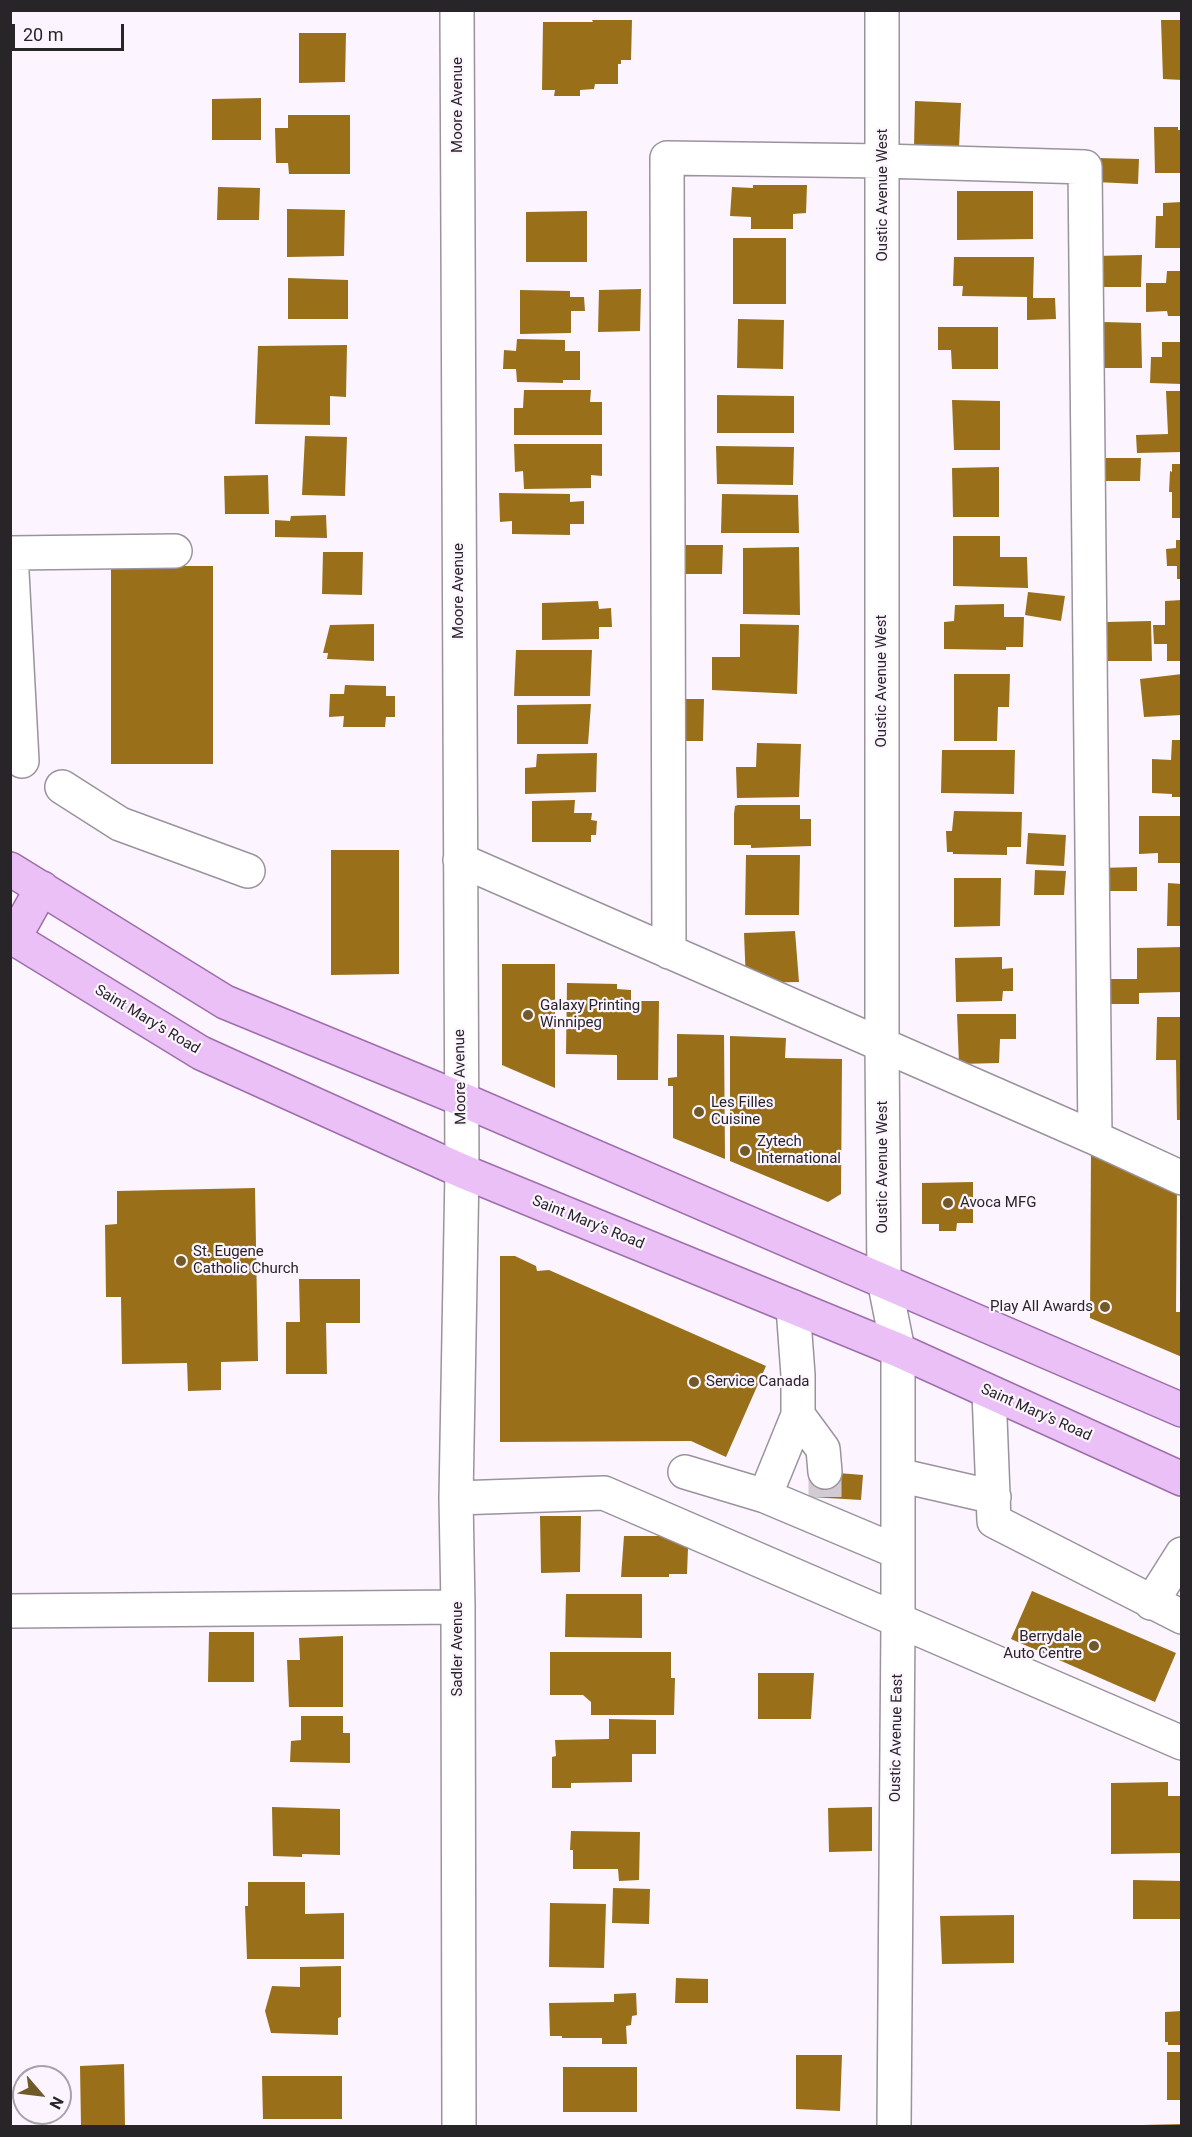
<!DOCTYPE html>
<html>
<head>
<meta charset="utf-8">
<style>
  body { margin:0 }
  #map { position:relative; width:1192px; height:2137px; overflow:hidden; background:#fcf4fe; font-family:Roboto,sans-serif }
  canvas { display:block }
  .frame { position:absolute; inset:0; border:12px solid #282529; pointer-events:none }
  .north { position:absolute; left:12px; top:2065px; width:60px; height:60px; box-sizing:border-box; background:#fcf4fe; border:2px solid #a7a1a9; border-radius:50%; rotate:118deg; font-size:16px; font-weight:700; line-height:24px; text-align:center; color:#282529 }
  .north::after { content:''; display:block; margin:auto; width:21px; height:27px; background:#72592a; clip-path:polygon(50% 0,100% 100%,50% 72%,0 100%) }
  .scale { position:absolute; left:12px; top:24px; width:112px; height:27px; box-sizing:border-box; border:3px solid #282529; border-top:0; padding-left:8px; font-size:18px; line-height:21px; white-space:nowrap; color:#282529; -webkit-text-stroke:4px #fcf4fe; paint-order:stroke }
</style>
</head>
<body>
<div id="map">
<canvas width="1192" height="2137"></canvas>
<div class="frame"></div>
<div class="north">N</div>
<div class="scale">20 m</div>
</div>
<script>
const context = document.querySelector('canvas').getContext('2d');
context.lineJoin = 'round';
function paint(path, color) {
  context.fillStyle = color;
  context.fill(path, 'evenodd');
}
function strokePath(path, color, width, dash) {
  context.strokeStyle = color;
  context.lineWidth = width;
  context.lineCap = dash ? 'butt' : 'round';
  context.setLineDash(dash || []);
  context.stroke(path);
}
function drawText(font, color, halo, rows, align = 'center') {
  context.font = font + ' Roboto,sans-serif';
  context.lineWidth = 4.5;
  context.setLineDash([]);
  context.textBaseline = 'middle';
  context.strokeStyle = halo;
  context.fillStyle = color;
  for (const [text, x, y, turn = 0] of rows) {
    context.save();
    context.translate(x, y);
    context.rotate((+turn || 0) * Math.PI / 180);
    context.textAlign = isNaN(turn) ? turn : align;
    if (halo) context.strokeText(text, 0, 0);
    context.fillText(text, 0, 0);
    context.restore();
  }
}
const building = new Path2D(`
  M592,20H632L631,60H621V64H618V84H595L594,89L580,90V96H554L555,90H542L543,22H593Z
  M1161,20H1182V80L1163,79Z
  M299,33H346L345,82L299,83Z
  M261,98V140H212V99Z
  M915,101L961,103L959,148L914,146Z
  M288,115H350V174H289L288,163H276L275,128H288Z
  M1154,127H1178V130H1182V173H1155Z
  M1096,158L1139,159L1138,184L1095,182Z
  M753,185H807L806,213L793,214V229H751V217L730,216L732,187L753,188Z
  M218,187L260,188L259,220H217Z
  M957,191H1033V239L957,240Z
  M1182,202V248H1155L1156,216H1163V203Z
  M287,209L345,210L344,256L287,257Z
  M587,211V262H526V212Z
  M733,238H786V304H733Z
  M1142,255L1141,287H1094V256Z
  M954,257H1034L1033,298H1055L1056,319L1027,320V297L962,296L963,286H953Z
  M1167,271H1182V316H1168L1167,311L1146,312V283H1166Z
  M288,278L348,280V319H288Z
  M641,289L640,331L598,332L599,290Z
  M520,290L570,291V297H584L585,311H571V333L520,334Z
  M738,319L784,320L783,369L737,368Z
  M1103,322L1141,323L1142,368H1103Z
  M938,327H998V369H952L951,350H938Z
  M517,339L565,340V351H580V380H563V383L517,382L516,369H503L504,350L516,351Z
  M1162,342H1182V384L1150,383L1151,357H1162Z
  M347,345L346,397L330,396V425L255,424L258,346Z
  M524,390H591L590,402H602V435H514V408H523Z
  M1166,391H1182V452L1137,453L1136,435L1168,434Z
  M717,395L794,396V433H717Z
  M952,400L1000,401V450H954Z
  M305,436L347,437L345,496L302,495Z
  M514,444H602V476L591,475V488L524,489L523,471L515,472Z
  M716,446L794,447L793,485L717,484Z
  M1104,458H1141L1140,481H1104Z
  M1172,464H1182V518H1172V492H1169L1170,471L1172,472Z
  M999,467V517H953L952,468Z
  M268,475L269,514H225L224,476Z
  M499,493L570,494V502L584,501V524H570V535L512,534V521L500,522Z
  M722,494L798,495L799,533H721Z
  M326,515L327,538L275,537V520L290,521L291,516Z
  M953,536H1000V557H1027L1028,588L953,586Z
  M1176,540H1182V579H1177V566H1167L1166,549L1176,548Z
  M680,545H723L722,574H680Z
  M799,547L800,615L743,614V548Z
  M323,552H363L362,595L322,594Z
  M111,566H213V764H111Z
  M1028,592L1065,596L1061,621L1025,615Z
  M1182,600V661H1167V644H1154L1153,625H1165V601Z
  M598,601L599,609L611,608L612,627H599V639L542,640V603Z
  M1004,604V617H1024L1023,647H1006V650L944,649V622L954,621L955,605Z
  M1151,621L1152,661H1107V622Z
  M374,624V661L327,659L328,653H323L330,625Z
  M740,624L799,625L797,694L712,690V657H740Z
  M516,650H592L590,696H514Z
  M954,674H1010L1009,707H998L997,741H954Z
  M1182,674V715L1144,717L1140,679Z
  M345,685L386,686V696H395V717H386L385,727H343L344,716L329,717L330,694H344Z
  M675,699H704L703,741H675Z
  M591,704L588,744H517V705Z
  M1172,740H1182V797H1172V794L1152,793V759L1171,760Z
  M757,743L801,744L799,797L737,798L736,767H756Z
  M942,750H1015L1014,794L941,793Z
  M597,753L596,792L525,794V768L536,767L537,754Z
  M575,800L574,813H592L591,820L597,821L596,835H591V842H532V801Z
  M738,805H800V819H811V846L751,848V845H734V814L735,806Z
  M954,811L1022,812L1021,847H1007V855L953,854V852H947L946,831H952Z
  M1139,816H1182V863H1158V853L1139,854Z
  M1028,833L1066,835L1064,866L1026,864Z
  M331,850H399V974L331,975Z
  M746,855H800L799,915H745Z
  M1137,867V891H1099V868Z
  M1035,870L1066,871L1064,895H1034Z
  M954,878H1001L1000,926L954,927Z
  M1168,883L1182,884V926H1167Z
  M795,931L799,982L746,983L744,933Z
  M1182,947V992L1139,993V1004H1097L1098,979H1137V948Z
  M1002,957V969L1013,968V991H1003L1002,1001L956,1002L955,958Z
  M502,964H555V1088L502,1065Z
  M567,983L617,984V989L631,990V1001H659L658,1080H617V1055L566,1054Z
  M957,1014H1016V1039H1000L999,1063L959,1064Z
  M1157,1017H1182V1120H1177L1176,1060H1156Z
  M677,1034L724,1035L725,1159L673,1138V1086H668V1078L677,1077Z
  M730,1036L786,1038L785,1058L842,1059L841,1194L828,1202L730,1161Z
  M1091,1150L1177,1187L1176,1312H1182V1357L1090,1318Z
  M973,1182V1223H957L956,1231H939V1224H922V1183Z
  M255,1188L258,1361L221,1362V1390L188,1391L187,1363L122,1364L121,1297H106L105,1225L117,1224V1191Z
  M500,1256H515L536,1266L537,1271L549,1270L766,1366L726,1457L691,1441L500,1442Z
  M299,1279H360V1323H326L327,1374H286V1322H300Z
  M813,1471L863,1475L861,1500L811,1497Z
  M540,1516H581L580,1572L541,1573Z
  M624,1536H668V1539L688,1548L687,1574H669V1577H621Z
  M1032,1591L1176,1653L1155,1702L1011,1639Z
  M566,1594H642V1638L565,1637Z
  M209,1632H254V1682H208Z
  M343,1636V1707H289L287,1660H300L299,1638Z
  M550,1652H671V1678H675L674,1715H591V1702L583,1695H550Z
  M758,1673H814L811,1719H758Z
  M301,1716H343V1733H350V1763L290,1762L291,1741L301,1740Z
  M609,1719L656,1720V1754H632V1782L571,1783V1788H552V1757L556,1756L555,1740L609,1739Z
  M1168,1782V1796H1182V1853L1111,1854V1783Z
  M272,1807L340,1809V1855L302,1854V1857L273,1856Z
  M872,1807V1851L829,1852L828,1808Z
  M571,1831L640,1832L639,1880L619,1881L618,1869H573V1850H570Z
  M1133,1880L1182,1881V1919H1133Z
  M248,1882H305V1914L344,1913V1959H247L245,1906H248Z
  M613,1888L650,1889L649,1924L612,1923Z
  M550,1903L606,1904L604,1968L549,1967Z
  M1014,1915V1963L942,1964L940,1916Z
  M341,1966V2017L338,2018V2035L271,2033L265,2011L272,1986L300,1987V1967Z
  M676,1978L708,1979V2003H675Z
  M636,1993L637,2015L632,2016L631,2025L626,2026L627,2044H602V2038H562V2036H550L549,2003L614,2002V1994Z
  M1182,2011V2045H1168V2042H1165V2012Z
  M1167,2052H1182V2100H1167Z
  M796,2055H842L840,2111L796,2109Z
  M124,2064L125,2126H81L80,2066Z
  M563,2067H637V2112H563Z
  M262,2076H342V2119H263Z
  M1182,2124V2126H1143V2125Z`);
const minorTunnel = new Path2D(`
  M825,1497V1472`);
const minor = new Path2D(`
  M457,10L462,1171L456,1498L458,1607L459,2126
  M882,10V1046L884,1280L898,1350V1622L894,2126
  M22,761L11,553L175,551
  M62,787L120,824L248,871
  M460,860L1095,1138L1182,1178
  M669,952L667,158L883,161L1085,167L1095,1138
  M989,1392L994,1521L1182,1617
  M798,1415L823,1449L825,1472
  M685,1472L765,1496L898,1552
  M898,1475L994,1497
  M765,1496L798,1415V1375L793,1307
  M456,1498L604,1493L1182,1743
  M1151,1603L1182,1554
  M10,1611L458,1607`);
const major = new Path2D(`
  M10,869L225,1002L461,1099L1182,1410
  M10,936L201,1053L462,1171L898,1350L1182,1479
  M14,938L42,888`);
const markers = [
  [528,1015,6,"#72592a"],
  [699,1112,6,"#72592a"],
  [745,1151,6,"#72592a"],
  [948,1203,6,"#72592a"],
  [181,1261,6,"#72592a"],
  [1105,1307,6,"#72592a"],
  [694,1382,6,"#72592a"],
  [1094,1646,6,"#72592a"]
];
const streetNames = [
  ["Moore Avenue",458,105,-90],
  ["Oustic Avenue West",883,195,-90],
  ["Moore Avenue",459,591,-90],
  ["Oustic Avenue West",882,681,-90],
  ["Saint Mary’s Road",147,1020,31],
  ["Moore Avenue",461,1077,-91],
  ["Oustic Avenue West",883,1167,-90],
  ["Saint Mary’s Road",588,1223,22],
  ["Saint Mary’s Road",1036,1413,24],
  ["Sadler Avenue",458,1649,-90],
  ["Oustic Avenue East",897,1738,-89]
];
const poiNames = [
  ["Galaxy Printing",540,1006],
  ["Winnipeg",540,1023],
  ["Les Filles",711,1103],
  ["Cuisine",711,1120],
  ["Zytech",757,1142],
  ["International",757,1159],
  ["Avoca MFG",960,1203],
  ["St. Eugene",193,1252],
  ["Catholic Church",193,1269],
  ["Play All Awards",1093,1307,"right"],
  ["Service Canada",706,1382],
  ["Berrydale",1082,1637,"right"],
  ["Auto Centre",1082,1654,"right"]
];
paint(building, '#997019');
strokePath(minorTunnel, '#d2cbd3', 33, [33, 16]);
strokePath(minor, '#9b929e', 36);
strokePath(major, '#9e6eac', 36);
strokePath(minor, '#fff', 33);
strokePath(major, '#ebc0f7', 33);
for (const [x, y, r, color] of markers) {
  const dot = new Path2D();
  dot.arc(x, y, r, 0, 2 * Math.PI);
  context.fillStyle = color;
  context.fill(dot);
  strokePath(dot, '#fcf4fe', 2);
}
drawText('15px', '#282529', '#fcf4fe', streetNames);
drawText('15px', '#282529', '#fcf4fe', poiNames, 'left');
</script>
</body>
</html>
